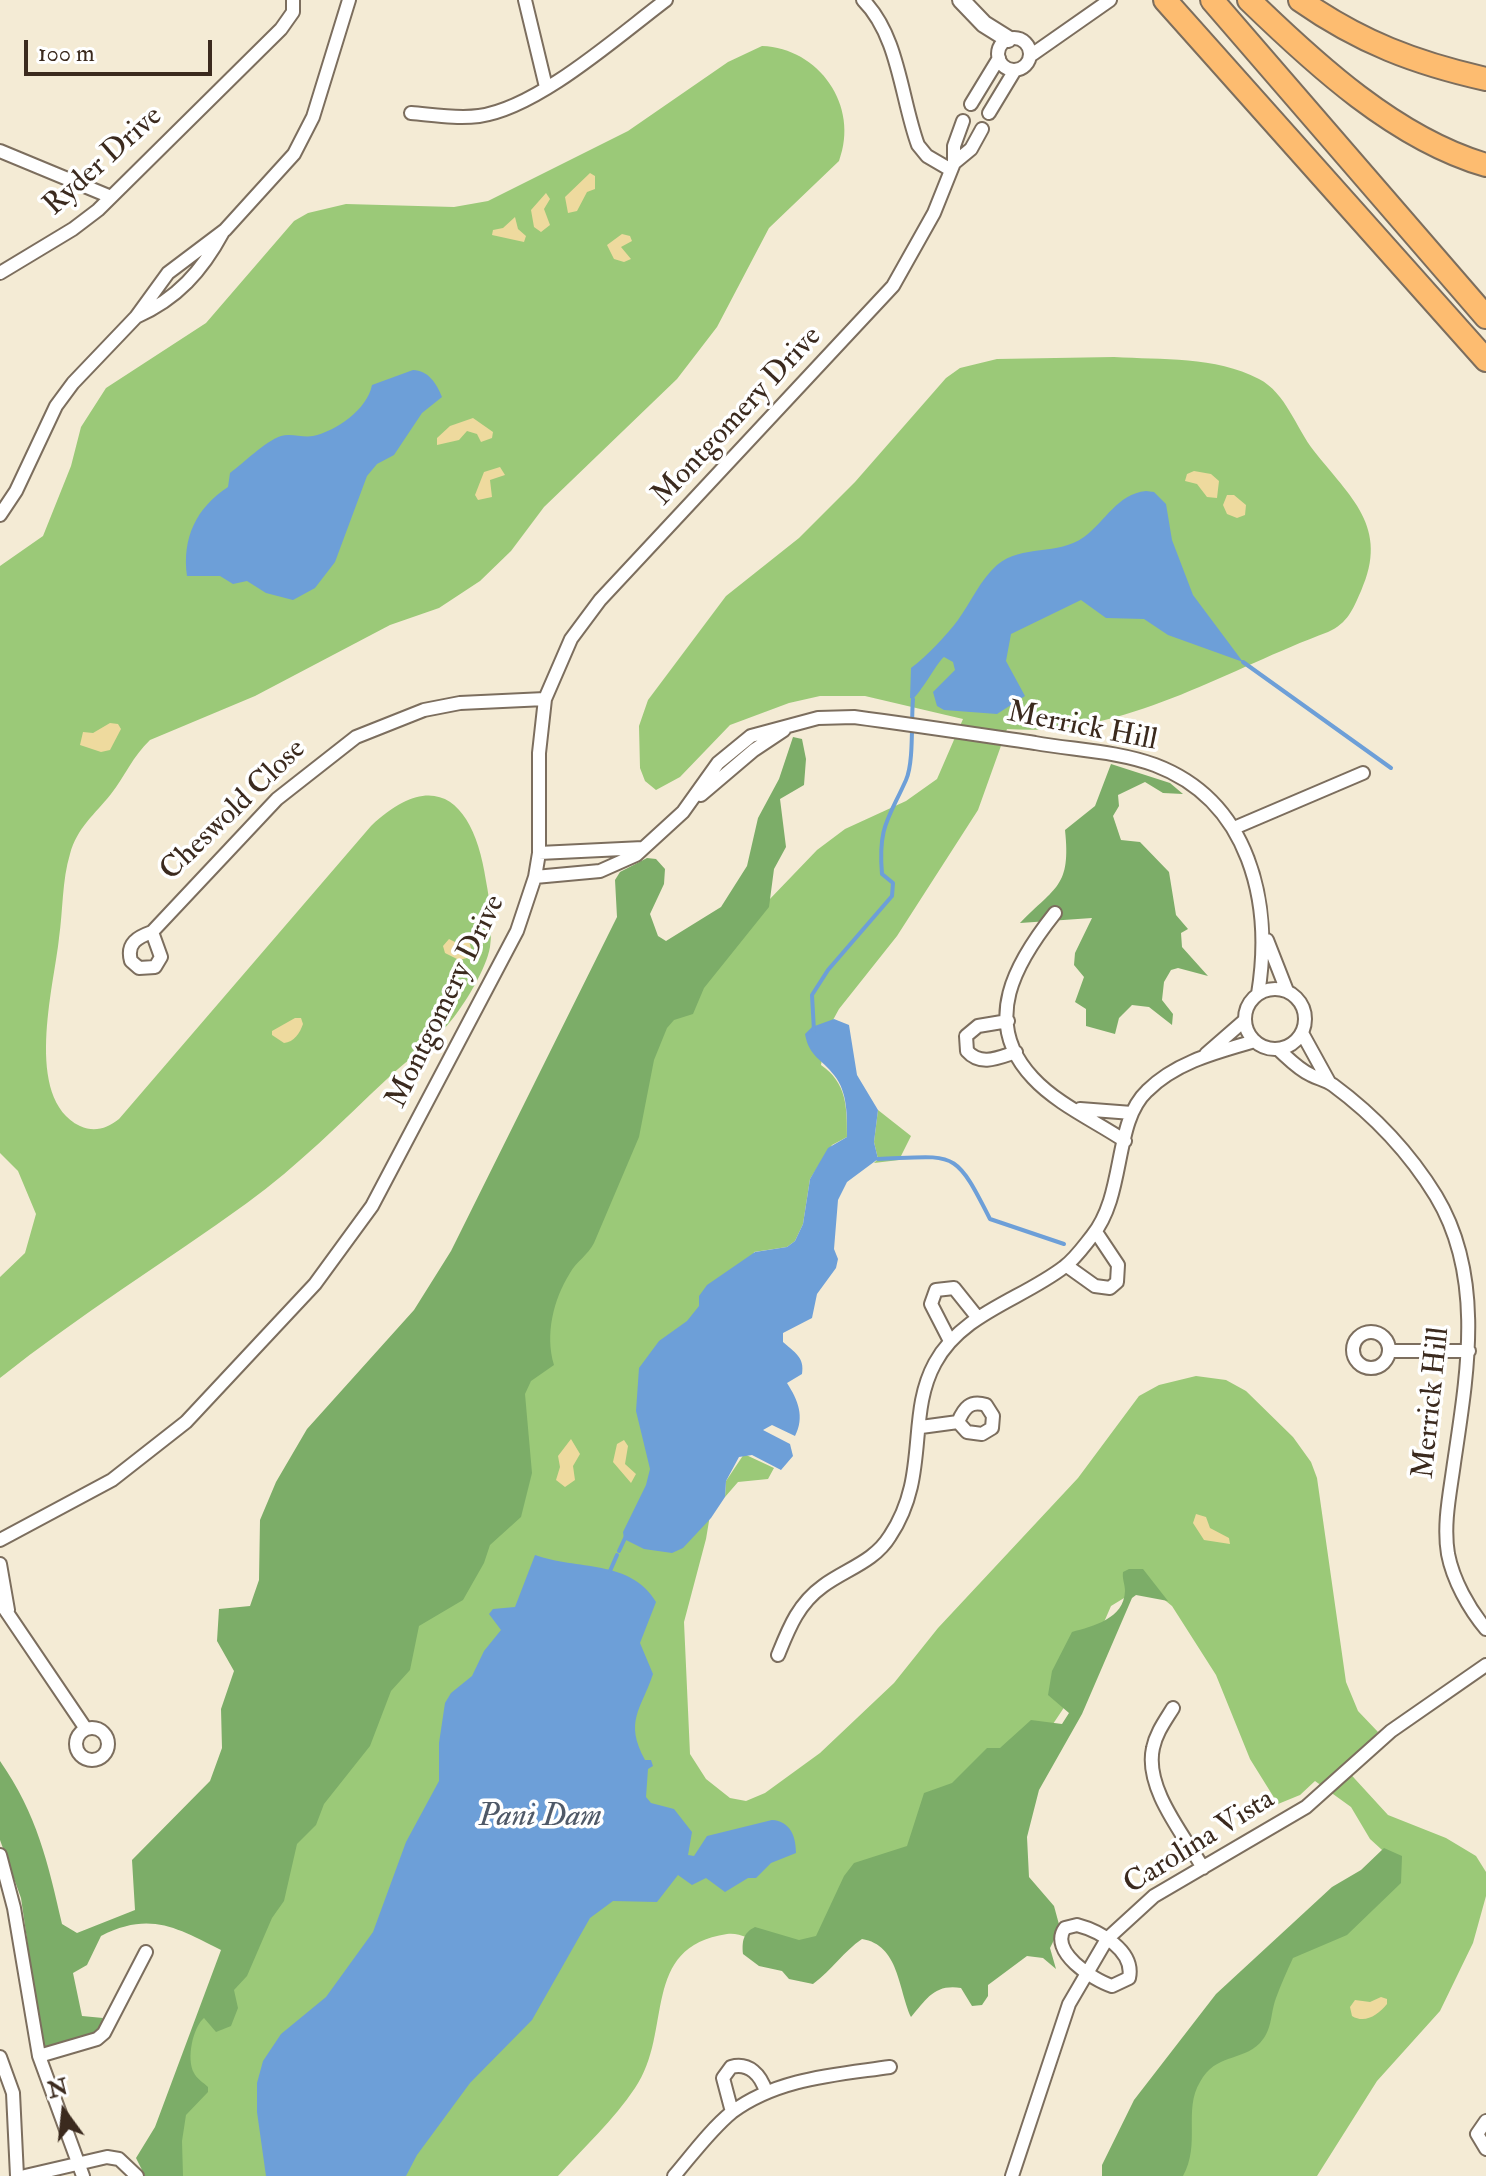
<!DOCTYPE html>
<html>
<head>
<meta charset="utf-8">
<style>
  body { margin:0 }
  #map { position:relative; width:1486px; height:2176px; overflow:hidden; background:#f4ebd5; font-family:"IM FELL Double Pica",serif }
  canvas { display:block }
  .north { position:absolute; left:24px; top:2072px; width:80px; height:80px; -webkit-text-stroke:6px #fff; paint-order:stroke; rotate:345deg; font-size:22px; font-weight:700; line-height:32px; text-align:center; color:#3b2a1e }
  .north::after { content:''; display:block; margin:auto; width:28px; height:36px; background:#3b2a1e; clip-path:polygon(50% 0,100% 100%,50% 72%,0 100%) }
  .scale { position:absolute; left:24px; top:40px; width:188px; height:36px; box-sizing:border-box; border:4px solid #3b2a1e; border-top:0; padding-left:10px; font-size:24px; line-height:28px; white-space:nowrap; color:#3b2a1e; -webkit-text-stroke:6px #fff; paint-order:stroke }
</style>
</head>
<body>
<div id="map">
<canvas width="1486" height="2176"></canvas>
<div class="north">N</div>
<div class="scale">100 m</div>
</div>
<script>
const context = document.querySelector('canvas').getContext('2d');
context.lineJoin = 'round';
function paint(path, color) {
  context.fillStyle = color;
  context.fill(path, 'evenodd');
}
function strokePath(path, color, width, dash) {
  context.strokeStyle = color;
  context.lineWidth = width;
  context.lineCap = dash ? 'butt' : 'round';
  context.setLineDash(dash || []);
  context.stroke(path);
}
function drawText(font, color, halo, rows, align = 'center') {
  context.font = font + ' "IM FELL Double Pica",serif';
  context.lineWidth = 7;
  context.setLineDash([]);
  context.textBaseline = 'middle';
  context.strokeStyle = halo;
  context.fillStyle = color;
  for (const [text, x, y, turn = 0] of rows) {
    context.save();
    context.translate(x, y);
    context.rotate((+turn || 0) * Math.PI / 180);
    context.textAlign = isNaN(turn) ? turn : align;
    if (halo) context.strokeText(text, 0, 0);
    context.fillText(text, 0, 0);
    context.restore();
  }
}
const green = new Path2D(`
  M762,46C819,48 860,106 839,161L769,228L717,327L677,379L544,507L511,551L480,581L439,608L390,625L255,696L150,740C133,756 125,776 111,794C95,814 77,828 70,854C62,880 63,911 59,938C54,987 23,1098 80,1126C95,1133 107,1128 119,1119L371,826C438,763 475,806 486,881C490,902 493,926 490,947C486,969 467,1000 454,1017C436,1041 409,1058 387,1079C342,1121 298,1166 247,1203C165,1262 79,1315 0,1378V1277L25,1253L36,1214L18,1171L0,1153V566L43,536L71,466L81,427L106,388L206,323L294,221L308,213L346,204L454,207L488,201L628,131L728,62Z
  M1114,357C1162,360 1215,356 1259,379C1286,393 1296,428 1314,451C1350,497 1390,527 1361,591C1353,609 1348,623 1328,632C1223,671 1122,738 1007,729L978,810L897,936L839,1009L827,1031L821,1065C847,1083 847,1107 847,1137L832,1145L810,1179L803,1224L795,1241L787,1247L754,1252L706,1539L684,1622L690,1754L706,1779L730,1798L746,1801L765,1793L820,1753L894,1683L938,1628L1078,1478L1139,1396L1159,1385L1196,1376L1226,1380L1246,1391L1293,1437L1311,1462L1317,1478L1346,1682L1358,1711L1378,1732L1344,1767L1388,1815L1446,1838L1476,1856L1486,1872V1896L1473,1943L1440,2011L1377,2081L1317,2176H1123L1166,2081L1392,1859L1370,1839L1351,1807L1315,1781L1300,1795L1278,1804L1250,1759L1216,1675L1172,1606L1161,1597L1144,1592L1129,1595L1111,1606L1073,1694L1043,1739L830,1944C808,1943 784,1946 762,1942C751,1940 739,1932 727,1934C639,1947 674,2032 635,2088C614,2120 583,2148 558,2176H170L189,2040L621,1078L768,901L817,850L845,829L906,801L937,779L963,719L865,696H820L789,703L730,725L680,777L656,790L645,781L640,768L639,726L648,700L726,596L799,538L855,482L946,378L960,368L997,359Z
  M878,1110L911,1136L899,1160L874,1163L878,1159L874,1142Z
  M744,1454L774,1468L768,1479L738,1482L725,1497L726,1481Z`);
const forest = new Path2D(`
  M793,737L802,739L806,759L804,785L780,799L786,847L774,869L769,907L704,988L693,1014L674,1020L667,1028L654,1060L639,1137L594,1243C588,1255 576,1262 570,1273C553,1300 545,1335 554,1365L531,1381L525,1394L532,1473L521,1517L490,1545L484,1563L463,1600L419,1626L410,1670L391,1691L370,1746L324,1804L316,1825L297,1844L284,1901L272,1918L247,1976L234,1990L238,2008L231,2026L216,2032L204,2018C193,2027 186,2059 194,2073C196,2078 204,2083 208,2087V2092L186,2115L182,2141L183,2176H145L136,2158L155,2127L221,1950C177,1928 150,1911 101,1936L87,1965L73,1973L82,2016L103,2018L96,2035L43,2050L21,1898L0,1840V1761C37,1814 48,1863 62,1924L77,1933L135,1910L132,1860L210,1781L222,1748L221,1709L234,1671L217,1641L219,1609L250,1606L259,1580L260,1520L276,1482L307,1429L414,1310L451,1251L617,917L615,880L620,872L647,858L656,859L665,869L664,884L650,914L658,936L666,941L721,907L747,866L758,818L779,779Z
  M1111,764L1170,783L1183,794L1163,793L1145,782L1118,795L1119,806L1113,816L1121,840L1140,842L1169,872L1176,915L1188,929L1181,933L1182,947L1208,976L1178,968L1171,970L1164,982L1162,1000L1173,1014L1172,1025L1149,1007L1132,1005L1119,1018L1115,1034L1086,1026V1009L1075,1002L1084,977L1074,965L1075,953L1092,918L1020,923C1056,886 1071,887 1065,830L1095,806Z
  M1129,1569H1143L1168,1601L1136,1595L1132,1598L1082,1714L1039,1790L1027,1837L1029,1877L1054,1906L1060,1928L1050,1948L1056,1969L1043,1958L1027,1956L988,1985V1996L982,2005L972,2006L961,1988C934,1984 927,1999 911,2017C898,1988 899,1945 862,1939C844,1951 832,1970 813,1984L789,1979L782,1971L759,1966L743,1954C742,1941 743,1933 755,1927L799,1940L816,1936L844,1876L854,1863L907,1846L924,1793L952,1783L987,1748H1000L1031,1720L1062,1724L1069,1713L1048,1695L1052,1671L1072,1632C1093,1626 1124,1619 1125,1591C1125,1584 1122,1579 1123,1572Z
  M1384,1848L1402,1856L1401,1883L1347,1935L1293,1958C1287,1971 1281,1984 1276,1998C1270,2014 1273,2029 1260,2043C1241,2062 1216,2053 1200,2082C1183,2110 1201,2144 1183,2176H1102V2165L1134,2100L1216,1994L1332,1887L1361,1870Z`);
const sand = new Path2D(`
  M590,173L595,176V189L587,192L577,211L568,213L565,197Z
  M546,193L550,199L544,209L550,225L541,232L534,227L531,210Z
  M515,217L518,229L526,236L524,242L492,235L493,230L503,228Z
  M622,234L630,236L632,241L621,247L631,259L624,262L614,259L607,245Z
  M473,418L493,432L492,438L481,442L477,434L467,431L459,440L437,445V438L450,426Z
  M500,467L505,475L490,480L492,497L478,500L475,495L484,472Z
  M1194,471L1211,474L1219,481L1217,498L1207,497L1197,484L1185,481L1187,474Z
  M1227,495H1234L1246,505L1245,515L1237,518L1227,514L1223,505Z
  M110,723L118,724L121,729L110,750L101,752L80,745L83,732L93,733Z
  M449,939L457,943L465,938L469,941L471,948L467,958L459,960L445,953L443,946Z
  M295,1018H301L303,1024C300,1033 294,1042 284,1043L272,1035V1031Z
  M571,1439L580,1454L573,1466L575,1480L565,1487L556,1480L560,1467L558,1456Z
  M624,1440L628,1446L625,1464L636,1474L631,1483L613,1462L617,1444Z
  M1196,1514L1206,1517L1210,1528L1229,1538L1230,1544L1204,1540L1193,1523Z
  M1381,1997L1387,1999V2004C1378,2015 1365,2024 1352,2016L1350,2007L1355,2000L1370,2002Z`);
const water = new Path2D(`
  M413,370C428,370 437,384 442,397L422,413L394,455L377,464L367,476L335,562L315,588L293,600L266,593L247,581L233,584L220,576H187C182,538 196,508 228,487L230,473C245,462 264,442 281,436C291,433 303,438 313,436C336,431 367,410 372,385Z
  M1146,491L1154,492L1166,504L1172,540L1193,595L1243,662L1168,635L1144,619L1106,618L1081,600L1011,634L1006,661L1025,696L997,714L944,710L937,706L933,692L955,670L953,662L944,657C938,661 924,688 913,699L910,698L911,668C927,656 946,636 958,620C971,602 980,580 997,565C1022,544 1058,556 1084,537C1106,521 1117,494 1146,491Z
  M834,1019L849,1025L857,1075L878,1110L874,1142L878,1159L847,1182L838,1200L834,1249L838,1259L836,1268L817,1294L812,1318L783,1333V1342C794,1352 805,1357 802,1374L787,1383C798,1400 805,1417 795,1436L772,1425L763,1430L790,1444L793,1456L781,1470L752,1455L739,1457L726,1481L725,1497L711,1518L683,1548L672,1553L644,1549L624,1539L623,1532L646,1485L650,1469L636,1411L639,1368L659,1341L687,1321L699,1306V1296L707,1285L755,1252L787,1247L795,1241L803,1224L810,1179L828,1148L847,1137C847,1117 848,1092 834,1075C822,1059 809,1057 805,1034L812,1027Z
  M535,1555C576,1570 631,1559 656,1602L640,1643L653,1674C641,1710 624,1721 645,1760H651L653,1766L648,1769L646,1797L651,1803L674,1809L692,1832L688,1855L694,1856L707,1836L772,1820C790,1821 796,1836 796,1853L771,1863L756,1878H748L725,1892L706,1878L692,1885L678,1875L657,1902L613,1901L590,1918L532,2020L470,2083L417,2155L406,2176H266L257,2112V2083L263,2061L281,2034L326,1997L373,1932L406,1842L439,1781V1743L445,1703L451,1693L472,1676L484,1651L501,1630L489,1614L493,1609L515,1607Z`);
const stream = new Path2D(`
  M1243,662L1391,768
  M814,1031L812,995L828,970L892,896L893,883L882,874C878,827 888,820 906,780C914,762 911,721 913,699
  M878,1159C956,1156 954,1148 990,1219L1064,1244
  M619,1551L626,1536
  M610,1571L617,1555`);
const minor = new Path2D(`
  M525,0L546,87
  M863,0C899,36 901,99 918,145L927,156L951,170
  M998 54a16 16 0 1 1 32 0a16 16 0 1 1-32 0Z
  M1030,56L1110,0
  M971,104L999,58
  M411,113C434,115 457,119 479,116C538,108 618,36 666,0
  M989,113L1015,70
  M0,151L111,197
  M954,163L971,149L982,129
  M0,273L73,229L98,210L281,29L293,12V0
  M136,317C177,299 202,271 223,232
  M0,515L16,491L56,406L73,383L136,317L168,273L225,230L294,154L313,117L349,0
  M701,795L754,750L784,730
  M1234,828L1363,773
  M539,853L643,848
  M535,877L600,871L636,855L683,812L718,763L751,736L818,718L854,717C914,725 974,734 1035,743C1074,750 1117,751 1155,765C1250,801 1273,903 1258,994
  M1055,913C1016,962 980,1022 1033,1078C1057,1104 1095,1121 1125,1141
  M152,932L277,799L356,737L424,710L460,703L545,699
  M152,932L161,957L155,967L139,968L131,961C126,943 138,937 152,932Z
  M1267,940L1287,991
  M1245 1019a30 30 0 1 1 60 0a30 30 0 1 1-60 0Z
  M1008,1021L978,1026L966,1036L967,1051C981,1067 1000,1057 1016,1052
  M1302,1033L1329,1082
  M1278,1049C1289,1059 1298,1069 1311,1075C1319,1079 1326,1080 1333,1085C1375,1116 1409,1152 1436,1196C1485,1277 1467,1375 1454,1463C1450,1493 1443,1524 1448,1554C1453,1580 1469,1609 1486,1629
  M1206,1054L1245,1020
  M1080,1109L1132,1113
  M1067,1266L1095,1286L1110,1288L1117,1282L1118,1265L1096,1232
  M1353 1350a18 18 0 1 1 36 0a18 18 0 1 1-36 0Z
  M950,1341L931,1304L936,1290L954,1288L978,1318
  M1389,1351H1469
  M921,1427L958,1422L967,1432L982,1434L992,1428L993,1416L986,1405C970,1400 964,1408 958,1422
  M0,1540L112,1480L186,1422L315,1284L372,1206L517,931L535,877L539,853V753L545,699L571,639L600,600L893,286L934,213L954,163V146L963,121
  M0,1564L8,1610
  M0,1602L86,1729
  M778,1655C789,1628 798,1604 823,1586C846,1569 874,1562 890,1536C930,1476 906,1416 935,1363C962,1313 1021,1300 1064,1267C1075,1259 1084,1246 1092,1236C1126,1194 1113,1123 1147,1091C1176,1062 1217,1052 1255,1041
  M1173,1708C1165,1721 1156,1733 1153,1748C1144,1788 1184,1835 1203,1868
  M76 1744a16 16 0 1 1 32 0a16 16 0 1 1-32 0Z
  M0,1855L14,1908L39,2056L83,2176
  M1077,1925C1100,1931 1135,1951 1129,1978L1112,1986C1093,1980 1048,1951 1065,1928Z
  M39,2056L97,2039L104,2033L146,1952
  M0,2057L13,2093L17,2176
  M732,2112L723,2078L731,2067C749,2062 761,2075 766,2092
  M1486,2121L1477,2134L1486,2149
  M25,2176L107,2157L119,2159L137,2176
  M674,2176C692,2155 710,2130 732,2112C778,2078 835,2075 890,2067
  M1012,2176L1069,2004L1107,1939L1154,1896L1306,1807L1391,1731L1486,1665`);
const tertiary = new Path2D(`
  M961,0L984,24L1008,39`);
const motorway = new Path2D(`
  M1165,0L1486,360
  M1212,0L1486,317
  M1249,0C1315,64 1396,139 1486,165
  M1300,0C1360,42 1415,63 1486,79`);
const streetNames = [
  ["Ryder Drive",104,162,-42],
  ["Montgomery Drive",738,417,-47],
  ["Merrick Hill",1082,728,11],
  ["Cheswold Close",234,811,-44],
  ["Montgomery Drive",447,1002,-64],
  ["Merrick Hill",1433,1403,-84],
  ["Carolina Vista",1200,1843,-32]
];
const waterNames = [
  ["Pani Dam",540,1818]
];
paint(green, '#9bc978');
paint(forest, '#7cad68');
paint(sand, '#eeda9e');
paint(water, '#6d9fd8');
strokePath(stream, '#6d9fd8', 4);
strokePath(minor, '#7c6e5e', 16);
strokePath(tertiary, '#7c6e5e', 20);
strokePath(motorway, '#7c6e5e', 26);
strokePath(minor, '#fff', 12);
strokePath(tertiary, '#fff', 16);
strokePath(motorway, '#fdbc70', 22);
drawText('30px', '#3b2a1e', '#fff', streetNames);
drawText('italic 32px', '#4f5968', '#fff', waterNames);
</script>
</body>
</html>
